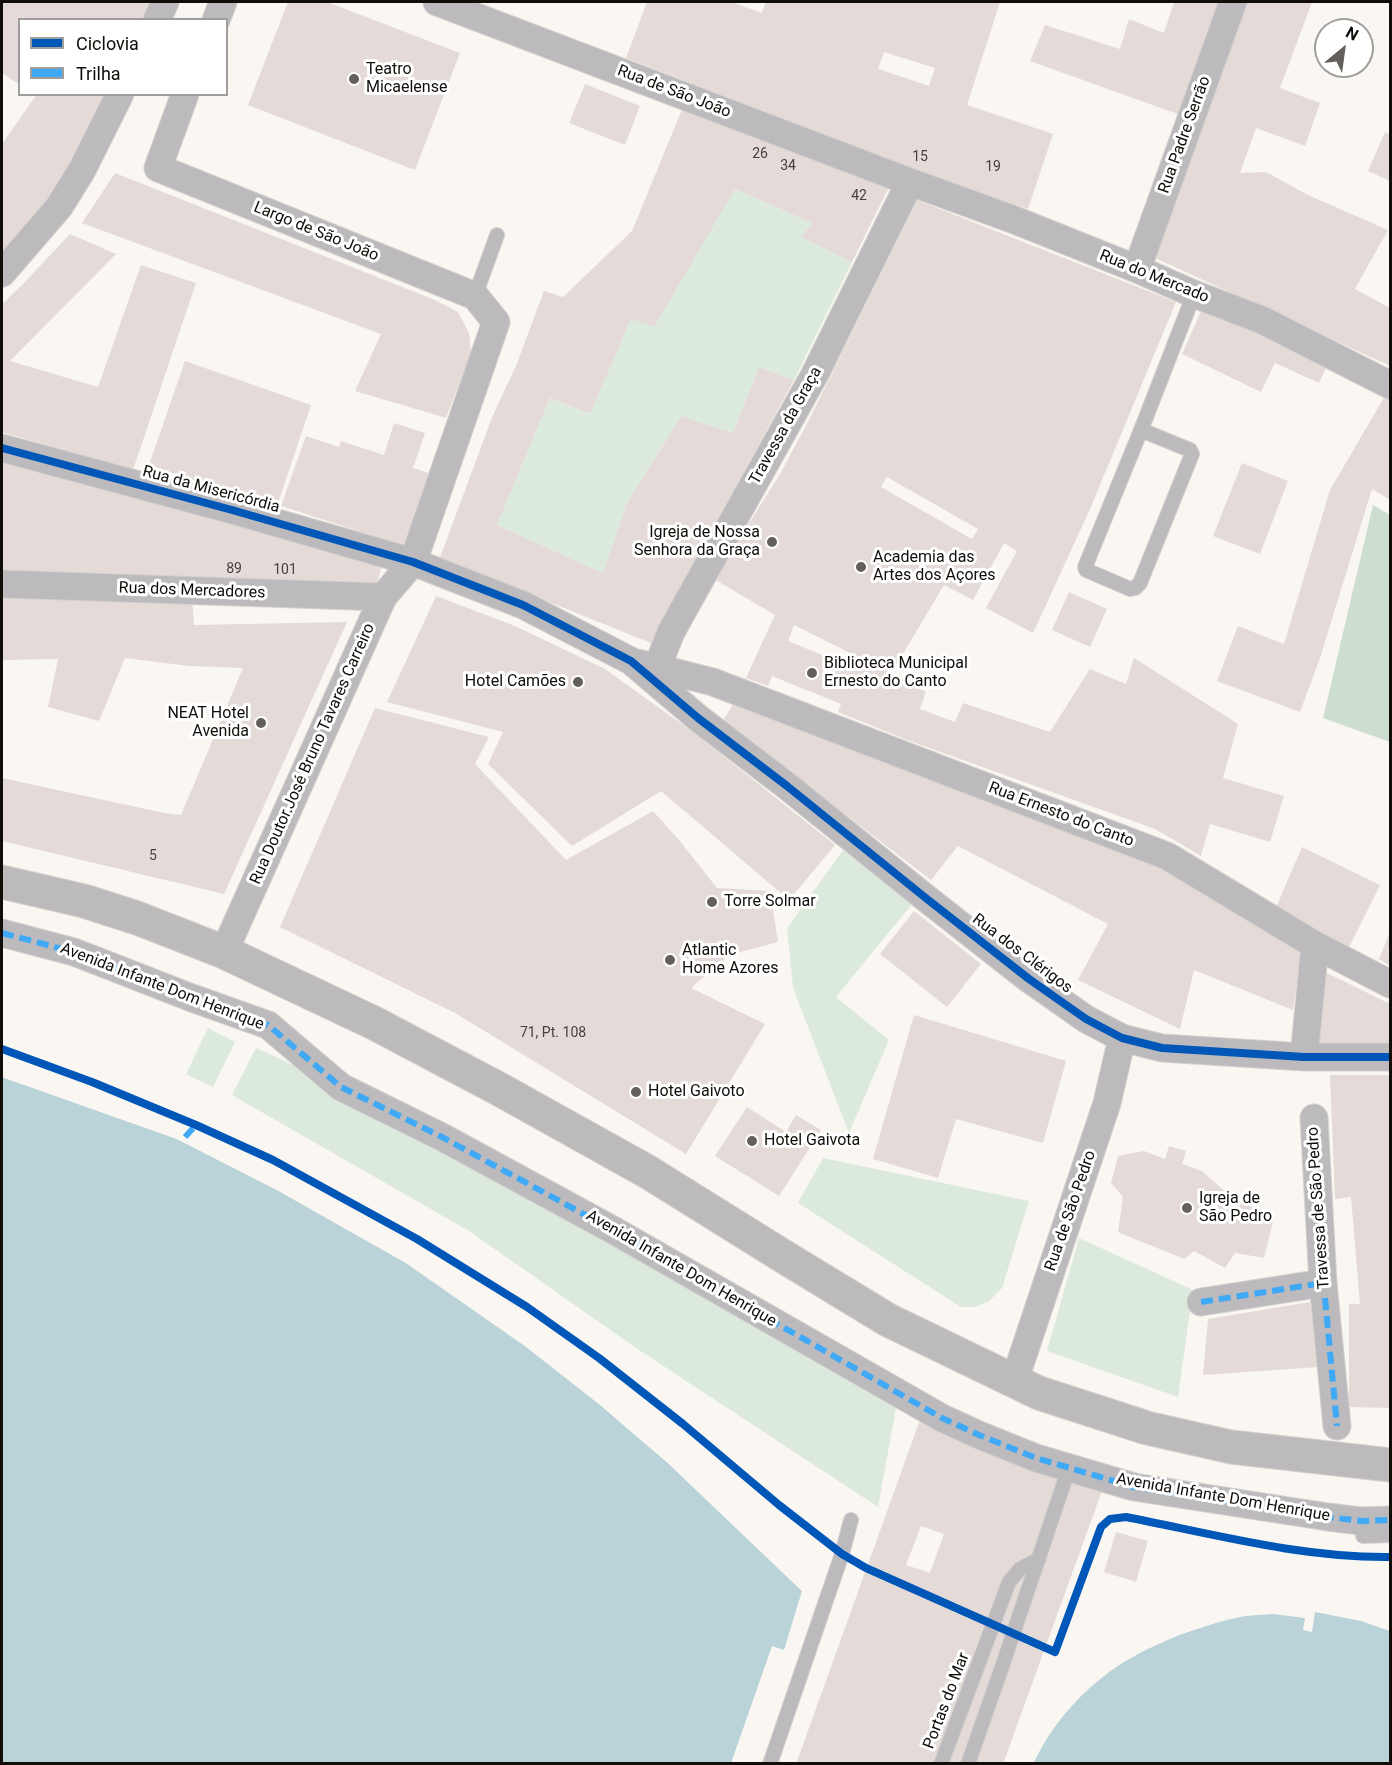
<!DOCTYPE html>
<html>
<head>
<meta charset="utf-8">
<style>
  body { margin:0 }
  #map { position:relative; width:1392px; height:1765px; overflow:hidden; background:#faf6f2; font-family:Roboto,sans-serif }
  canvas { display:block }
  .frame { position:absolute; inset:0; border:3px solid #110d09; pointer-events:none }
  .legend { position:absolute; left:18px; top:18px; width:210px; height:78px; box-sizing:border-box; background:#fff; border:2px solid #a09e9d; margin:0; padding:8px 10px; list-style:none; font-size:18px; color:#110d09 }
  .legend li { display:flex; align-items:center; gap:12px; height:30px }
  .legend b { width:30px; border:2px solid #a09e9d }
  .north { position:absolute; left:1314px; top:18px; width:60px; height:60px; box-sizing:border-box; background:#fff; border:2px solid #a09e9d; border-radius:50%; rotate:29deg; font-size:16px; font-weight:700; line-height:24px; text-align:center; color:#110d09 }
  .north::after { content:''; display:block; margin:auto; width:21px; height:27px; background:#635f5b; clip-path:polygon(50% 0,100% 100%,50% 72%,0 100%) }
</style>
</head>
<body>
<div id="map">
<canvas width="1392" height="1765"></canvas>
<div class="frame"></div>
<ul class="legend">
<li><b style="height:8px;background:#0057b8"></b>Ciclovia</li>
<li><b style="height:8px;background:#3fa9f5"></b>Trilha</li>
</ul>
<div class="north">N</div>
</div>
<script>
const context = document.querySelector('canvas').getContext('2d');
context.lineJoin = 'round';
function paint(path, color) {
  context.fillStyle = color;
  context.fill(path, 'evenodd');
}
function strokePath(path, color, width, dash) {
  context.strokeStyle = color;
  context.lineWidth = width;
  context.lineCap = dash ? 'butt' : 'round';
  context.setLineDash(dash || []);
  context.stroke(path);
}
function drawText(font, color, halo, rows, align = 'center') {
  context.font = font + ' Roboto,sans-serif';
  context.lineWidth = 6;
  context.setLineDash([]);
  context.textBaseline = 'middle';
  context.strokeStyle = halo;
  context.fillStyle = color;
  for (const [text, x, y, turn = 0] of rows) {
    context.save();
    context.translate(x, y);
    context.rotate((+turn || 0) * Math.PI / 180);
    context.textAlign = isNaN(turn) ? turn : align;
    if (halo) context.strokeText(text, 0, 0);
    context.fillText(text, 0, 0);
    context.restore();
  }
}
const green = new Path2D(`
  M735,189L812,223L802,237L852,262L794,380L759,367L733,433L681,416L627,503L603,573L497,525L550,398L589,414L631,319Z
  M846,846L912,904L836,997L889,1040L849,1133L793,988L787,928Z
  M208,1028L235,1042L213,1087L186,1074Z
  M256,1048L341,1087L756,1322L896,1408L878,1507L636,1348L469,1231L232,1095Z
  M823,1158L1029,1201L1002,1288L988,1302L975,1307H961L798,1203Z
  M1079,1238L1193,1290L1178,1397L1047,1351Z`);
const forest = new Path2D(`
  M1373,505L1390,515V742L1323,718Z`);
const water = new Path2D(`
  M2,1077L177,1139L277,1190L406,1263L525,1346L599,1404L669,1464L802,1591L784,1650L772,1646L731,1763H2Z
  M1315,1612L1361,1621L1390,1631V1763L1033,1764C1067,1694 1124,1652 1197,1629C1221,1621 1247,1613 1273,1614C1283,1614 1294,1616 1305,1618L1303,1630L1312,1632Z`);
const pier = new Path2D(`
  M2,1075L178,1137L279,1188L407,1261L527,1343L601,1402L671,1462L803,1588L802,1591L669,1464L599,1404L525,1346L406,1263L277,1190L177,1139L2,1077Z
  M1273,1611L1305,1615V1618L1273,1614L1243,1616L1222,1620L1181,1634L1141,1652L1110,1670L1087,1689L1067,1711L1065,1709L1085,1687L1108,1668L1139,1649L1180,1631L1221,1618L1243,1613Z`);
const building = new Path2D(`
  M2,2H153L144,20H20V85L2,73Z
  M288,2H327L460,53L415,170L248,105Z
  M647,2H732L762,13L766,2H1000L967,105L1053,134L1028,209L942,180L626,58ZM884,52L935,68L929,86L878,69Z
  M1174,2H1223L1183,116L1030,61L1045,25L1120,49L1129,19L1164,33Z
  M1241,2H1312L1280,88L1320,103L1305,146L1256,128L1240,173L1266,172L1308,195L1388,230L1355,289L1390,308V366L1155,258Z
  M585,84L640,106L625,145L569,123Z
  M37,94H106L48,208L2,252V144Z
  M683,107L889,187L852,262L801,237L812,223L735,189L654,327L631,319L590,414L550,398L497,525L603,573L627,503L681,416L733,433L759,367L794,380L651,643L489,578L439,560L493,415L516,366L544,291L563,297L632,231Z
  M1385,132L1390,135V181L1368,171Z
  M115,173L435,300L458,312L469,333L471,353L446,418L355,391L381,334L82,223Z
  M917,200L1176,302L1090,509L1033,633L986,608L1017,551L1004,543L973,600L944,585L891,674L926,692L920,709L955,722L963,703L1050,732L1090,669L1126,684L1134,658L1238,724L1223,778L1284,796L1270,842L1210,824L1201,856L1155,829L907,740L838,712L841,704L772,676L768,686L746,678L775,615L714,579L780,474L810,418ZM887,477L978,529L972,539L881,487ZM794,625L860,658L856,669L788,641Z
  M70,234L116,254L10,361L98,387L141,265L196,283L133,470L2,432V304L22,285Z
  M1202,309L1264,334L1328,363L1319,383L1275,363L1261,392L1182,354Z
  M185,361L311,405L276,509L149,465Z
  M1385,396L1390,400V500L1372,489L1320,658L1300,712L1217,681L1238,626L1284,644L1330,490Z
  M394,423L425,433L413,468L432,474L408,547L281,506L306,436L339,447L341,441L384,455Z
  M2,458L383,562L377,583L2,573Z
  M1242,463L1288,481L1260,554L1213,536Z
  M1069,592L1107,609L1090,647L1052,630Z
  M2,595L192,598L194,625L347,622L224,894L2,841V778L164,813L181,815L243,668L189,666L125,658L99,721L48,707L58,659L2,660Z
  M436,596L515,626L605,669L697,735L835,845L789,900L661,791L572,846L488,764L503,732L387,702Z
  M737,698L1156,865L1301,952L1293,1010L1194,970L1180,1029L1078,980L1108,924L958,846L931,880L723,721Z
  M375,708L489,737L475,764L566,860L653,811L679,840L717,888L770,891L778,942L729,955L691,988L765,1024L686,1154L455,1013L280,927Z
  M1302,847L1380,885L1349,947L1275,910Z
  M914,911L981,964L947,1007L880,954Z
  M1390,932V966L1379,959Z
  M1325,972L1390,1004V1049L1315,1046Z
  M914,1015L1066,1061L1043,1143L956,1119L938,1178L873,1159Z
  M1330,1075H1390V1408L1349,1407V1304H1360L1351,1197L1335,1199Z
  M747,1107L786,1132L796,1115L821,1130L779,1196L715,1156Z
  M1169,1146L1186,1151L1182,1164L1202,1171L1229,1195L1274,1218L1264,1258L1235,1253L1225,1268L1194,1251L1184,1259L1118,1232L1123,1197L1111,1183L1118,1156L1144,1151L1165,1159Z
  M1310,1302L1318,1367L1203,1375L1208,1319Z
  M921,1417L1102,1491L1003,1764H796ZM921,1526L944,1534L930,1573L906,1565Z
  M1116,1532L1148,1541L1136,1582L1104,1572Z`);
const lane = new Path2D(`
  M475,296L497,235
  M1141,430L1190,450L1192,454L1140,583L1135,588L1130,589L1086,570L1085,567Z
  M1141,430L1194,294
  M1363,1536L1390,1535
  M770,1764L842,1554L851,1520
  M941,1764L1009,1582L1020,1569L1039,1559
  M968,1764L1005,1658L1066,1477`);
const street = new Path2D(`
  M437,2L910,182L1012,219L1137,269L1194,294L1262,320L1390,385
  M157,20L165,2
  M216,20L223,2
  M185,94L158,168L475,296L496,322L413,562L383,597L224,952
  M1137,269L1233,2
  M2,273L59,207L82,170L120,94
  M2,448L232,510L413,562L523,605L631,661L698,718L787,786L927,899L1029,979L1086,1019L1122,1038L1162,1048L1304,1057H1390
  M2,584L383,597
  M638,663L713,682L1167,856L1315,945L1390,984
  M657,668L671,632L815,374L910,182
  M2,933L74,952L192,998L268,1025L341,1087L442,1137L613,1230L942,1418L979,1435L1036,1458L1134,1487L1328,1517L1361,1521L1390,1520
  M1304,1057L1315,945
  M1314,1118L1323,1283L1337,1426
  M1201,1302L1323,1283
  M1014,1382L1107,1103L1122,1038`);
const secondary = new Path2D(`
  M2,882L84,901L137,918L224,952L374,1023L499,1089L648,1172L786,1258L888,1320L1039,1393L1147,1428L1231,1447L1390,1465`);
const quiet = new Path2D(`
  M2,933L74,952L192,998L268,1025L341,1087L442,1137L613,1230L942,1418L979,1435L1036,1458L1134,1487L1328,1517L1361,1521L1390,1520
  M185,1137L196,1125
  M1325,1298L1337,1426
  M1201,1302L1323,1283`);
const cycleway = new Path2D(`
  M2,448L232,510L413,562L523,605L631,661L698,718L787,786L927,899L1029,979L1086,1019L1122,1038L1162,1048L1304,1057H1390
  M2,1049L92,1082L196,1125L273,1160L417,1239L527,1307L599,1358L683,1424L779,1505L842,1554L866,1568L1055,1652L1101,1527L1110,1519L1126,1517C1213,1534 1301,1558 1390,1557`);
const markers = [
  [354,79,6,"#635f5b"],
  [772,542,6,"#635f5b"],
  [861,567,6,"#635f5b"],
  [812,673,6,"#635f5b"],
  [578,682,6,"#635f5b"],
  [261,723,6,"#635f5b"],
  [712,902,6,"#635f5b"],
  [670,960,6,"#635f5b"],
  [636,1092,6,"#635f5b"],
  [752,1141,6,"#635f5b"],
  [1187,1208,6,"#635f5b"]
];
const numberNames = [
  ["26",760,154],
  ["15",920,157],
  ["34",788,166],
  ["19",993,167],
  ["42",859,196],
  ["89",234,569],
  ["101",285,570],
  ["5",153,856],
  ["71, Pt. 108",553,1033]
];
const poiNames = [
  ["Teatro",366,70],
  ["Micaelense",366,88],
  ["Igreja de Nossa",760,533,"right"],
  ["Senhora da Graça",760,551,"right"],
  ["Academia das",873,558],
  ["Artes dos Açores",873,576],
  ["Biblioteca Municipal",824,664],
  ["Ernesto do Canto",824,682],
  ["Hotel Camões",566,682,"right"],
  ["NEAT Hotel",249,714,"right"],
  ["Avenida",249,732,"right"],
  ["Torre Solmar",724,902],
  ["Atlantic",682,951],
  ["Home Azores",682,969],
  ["Hotel Gaivoto",648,1092],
  ["Hotel Gaivota",764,1141],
  ["Igreja de",1199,1199],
  ["São Pedro",1199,1217]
];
const streetNames = [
  ["Rua de São João",674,92,21],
  ["Rua Padre Serrão",1185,135,-70],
  ["Largo de São João",316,232,22],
  ["Rua do Mercado",1154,277,22],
  ["Travessa da Graça",786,426,-61],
  ["Rua da Misericórdia",211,490,15],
  ["Rua dos Mercadores",192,591,2],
  ["Rua Doutor.José Bruno Tavares Carreiro",313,754,-66],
  ["Rua Ernesto do Canto",1061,815,21],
  ["Rua dos Clérigos",1022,954,37],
  ["Avenida Infante Dom Henrique",162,987,21],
  ["Travessa de São Pedro",1319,1208,-94],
  ["Rua de São Pedro",1071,1211,-71],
  ["Avenida Infante Dom Henrique",681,1269,30],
  ["Avenida Infante Dom Henrique",1223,1498,10],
  ["Portas do Mar",947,1701,-69]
];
paint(green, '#dceade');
paint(forest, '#cdddd0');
paint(water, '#bad3d8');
paint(pier, '#faf6f2');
paint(building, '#e4dbd9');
strokePath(lane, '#d4d1ce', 16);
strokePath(street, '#d4d1ce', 29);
strokePath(secondary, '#d4d1ce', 35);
strokePath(lane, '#bcbabc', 14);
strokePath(street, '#bcbabc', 27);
strokePath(secondary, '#bcbabb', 33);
strokePath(quiet, '#3fa9f5', 6, [12, 6]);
strokePath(cycleway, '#0057b8', 8);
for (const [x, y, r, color] of markers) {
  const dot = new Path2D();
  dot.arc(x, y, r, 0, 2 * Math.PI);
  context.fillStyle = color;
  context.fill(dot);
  strokePath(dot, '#fff', 2);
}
drawText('14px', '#46403d', null, numberNames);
drawText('16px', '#110d09', '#fff', poiNames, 'left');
drawText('16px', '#110d09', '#fff', streetNames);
</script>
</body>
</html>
